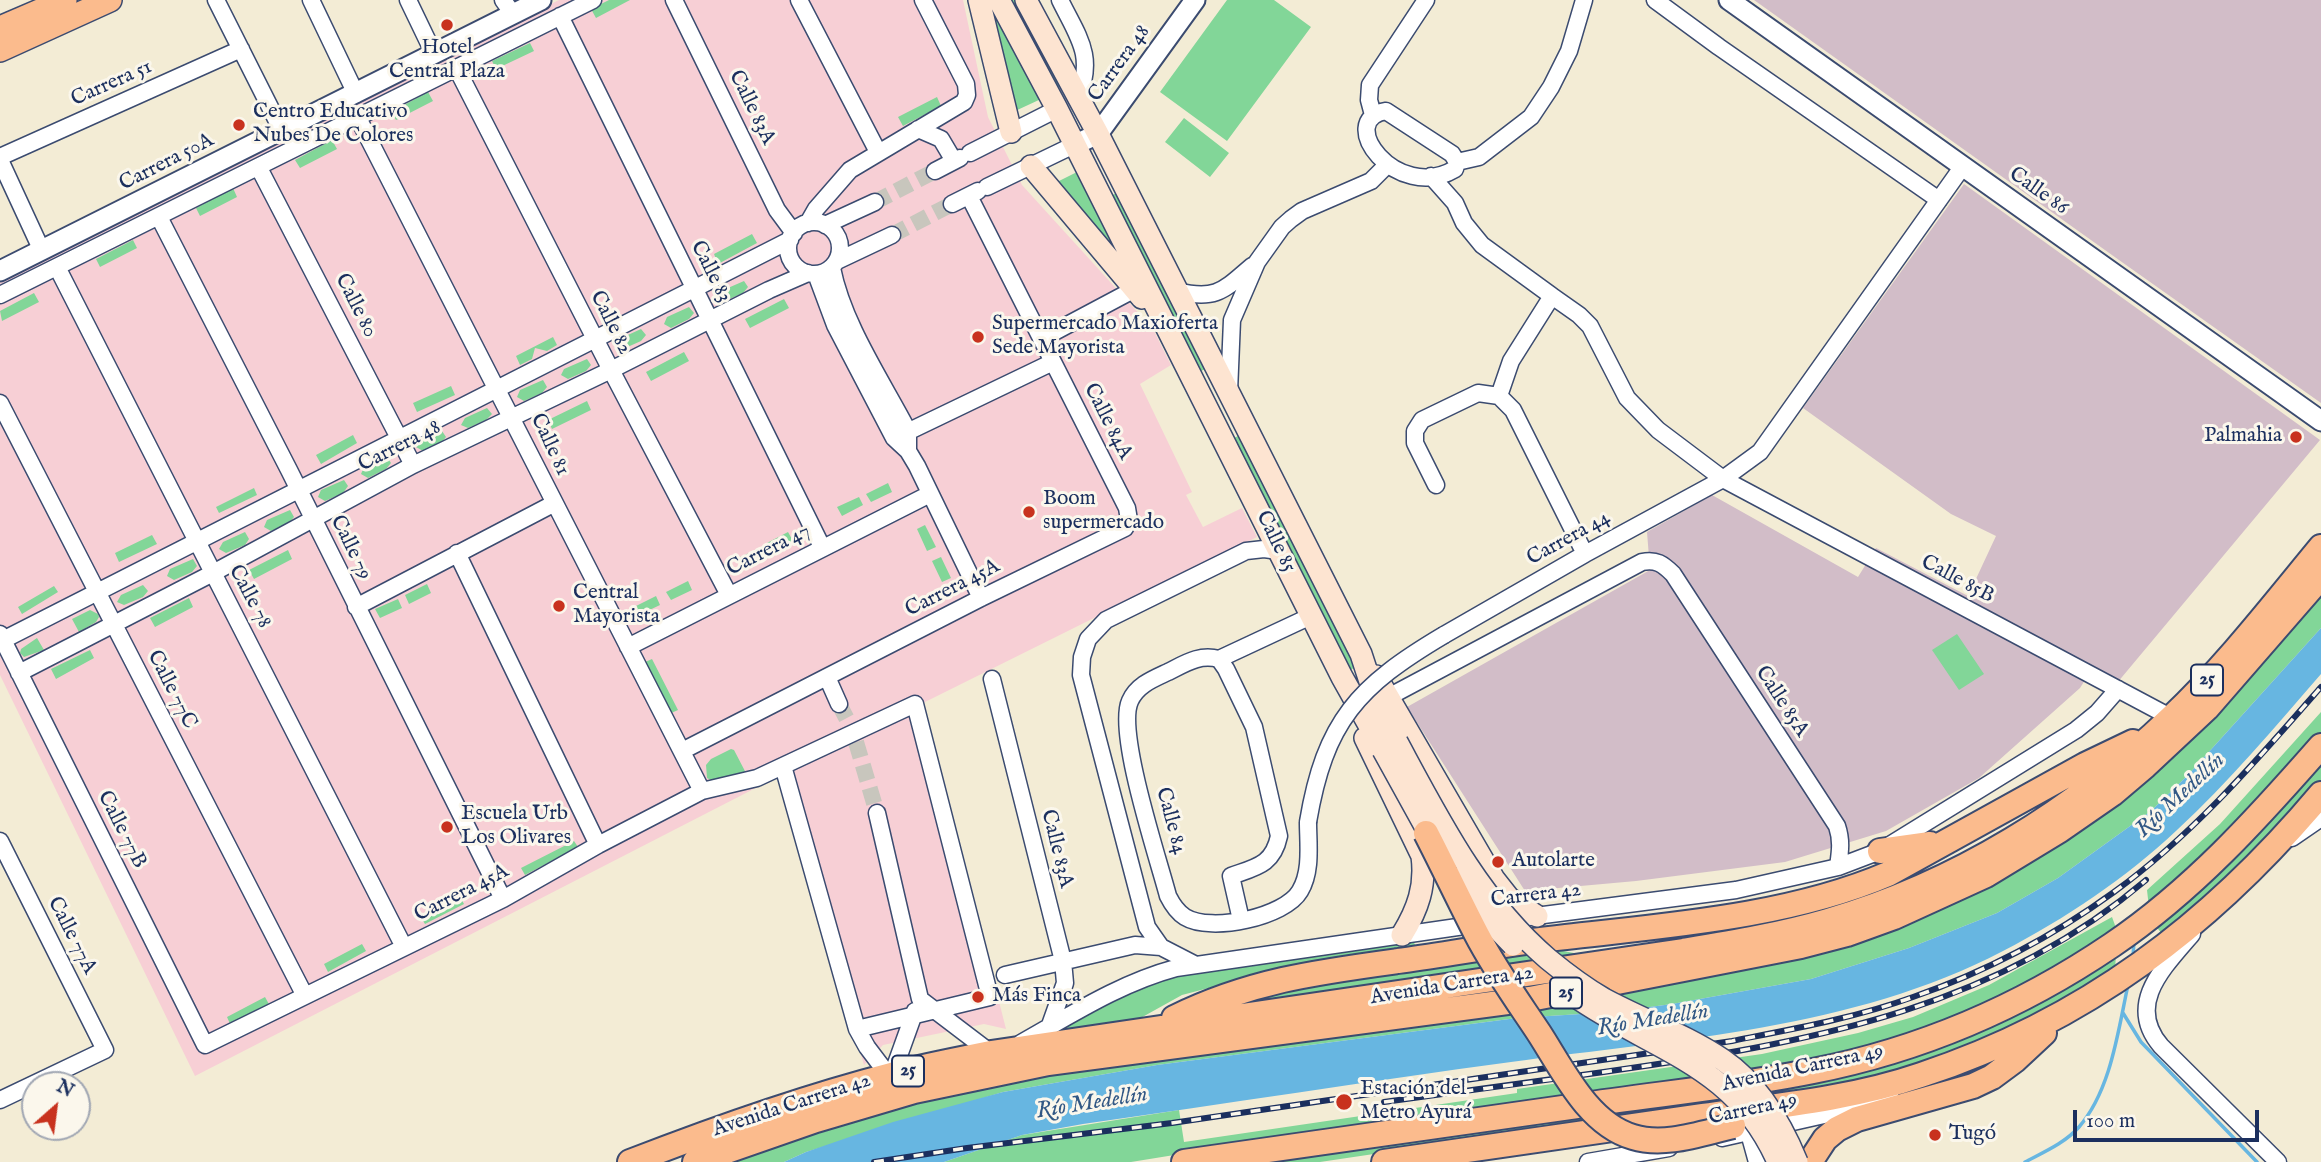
<!DOCTYPE html>
<html>
<head>
<meta charset="utf-8">
<style>
  body { margin:0 }
  #map { position:relative; width:2321px; height:1162px; overflow:hidden; background:#f3ecd5; font-family:"IM FELL English",serif }
  canvas { display:block }
  .north { position:absolute; left:21px; top:1071px; width:70px; height:70px; box-sizing:border-box; background:#fbf7ec; border:2px solid #a1a7b3; border-radius:50%; rotate:28deg; font-size:19px; font-weight:700; line-height:28px; text-align:center; color:#1b2f5e }
  .north::after { content:''; display:block; margin:auto; width:24px; height:32px; background:#c8321e; clip-path:polygon(50% 0,100% 100%,50% 72%,0 100%) }
  .scale { position:absolute; left:2073px; top:1110px; width:186px; height:32px; box-sizing:border-box; border:4px solid #1b2f5e; border-top:0; padding-left:9px; font-size:21px; line-height:24px; white-space:nowrap; color:#1b2f5e; -webkit-text-stroke:5px #fbf7ec; paint-order:stroke }
</style>
</head>
<body>
<div id="map">
<canvas width="2321" height="1162"></canvas>
<div class="north">N</div>
<div class="scale">100 m</div>
</div>
<script>
const context = document.querySelector('canvas').getContext('2d');
context.lineJoin = 'round';
function paint(path, color) {
  context.fillStyle = color;
  context.fill(path, 'evenodd');
}
function strokePath(path, color, width, dash) {
  context.strokeStyle = color;
  context.lineWidth = width;
  context.lineCap = dash ? 'butt' : 'round';
  context.setLineDash(dash || []);
  context.stroke(path);
}
function drawText(font, color, halo, rows, align = 'center') {
  context.font = font + ' "IM FELL English",serif';
  context.lineWidth = 6;
  context.setLineDash([]);
  context.textBaseline = 'middle';
  context.strokeStyle = halo;
  context.fillStyle = color;
  for (const [text, x, y, turn = 0] of rows) {
    context.save();
    context.translate(x, y);
    context.rotate((+turn || 0) * Math.PI / 180);
    context.textAlign = isNaN(turn) ? turn : align;
    if (halo) context.strokeText(text, 0, 0);
    context.fillText(text, 0, 0);
    context.restore();
  }
}
const built = new Path2D(`
  M559,0H963L988,117L1022,185L1153,329L1171,365L1140,384L1192,492L1186,495L1203,527L1242,508L1257,537L923,703L1006,1029L984,1024L883,1045L864,1065L781,775L195,1076L0,675V281Z`);
const industrial = new Path2D(`
  M1754,0H2321V403L2119,260Z
  M1964,184L2320,440L2117,683L2092,669L2080,688L1979,778L1886,831L1785,862L1636,881L1525,891L1407,707L1650,570L1647,532L1712,495L1858,577L1876,548L1968,596L1996,536L1951,514L1803,408Z`);
const green = new Path2D(`
  M609,0H630L596,18L591,9Z
  M988,0L1041,99L1013,112Z
  M1005,0H1018L1063,85L1053,91Z
  M1227,0H1274L1311,27L1227,141L1160,92Z
  M530,43L534,51L496,69L492,61Z
  M428,92L433,101L396,120L391,112Z
  M937,97L941,106L903,126L898,117Z
  M1184,118L1229,153L1210,177L1165,142Z
  M332,140L337,149L300,168L295,160Z
  M1077,172L1135,283L1057,182Z
  M233,188L237,197L200,216L196,208Z
  M1120,191L1208,368L1196,373L1109,197Z
  M752,234L757,243L718,264L714,254Z
  M133,240L137,248L100,267L96,259Z
  M744,281L748,287L743,293L725,301L718,298L721,291Z
  M34,293L39,302L2,321L0,311Z
  M784,299L789,308L750,328L745,319Z
  M689,307L694,313L689,319L671,328L664,324L667,317Z
  M641,329L646,335L641,341L623,349L615,346L619,339Z
  M553,337L557,345L547,351L535,348L532,359L520,365L516,356Z
  M684,352L689,361L651,381L646,372Z
  M587,359L591,365L586,371L568,379L561,375L564,369Z
  M543,380L547,387L542,393L524,401L517,397L520,390Z
  M451,386L455,395L417,412L413,403Z
  M587,401L591,410L552,429L548,420Z
  M487,408L492,414L486,420L468,428L461,425L465,418Z
  M442,431L446,437L441,443L423,451L416,447L419,441Z
  M1242,434L1357,667L1347,671L1232,439Z
  M353,435L357,443L321,464L316,455Z
  M387,457L391,463L386,469L368,478L361,474L364,467Z
  M344,480L348,486L343,493L325,501L318,497L321,490Z
  M888,483L892,492L871,502L866,494Z
  M254,488L257,495L219,513L216,507Z
  M859,497L863,505L842,516L837,507Z
  M290,510L294,517L289,523L271,531L264,527L267,520Z
  M925,525L936,547L927,551L917,529Z
  M245,532L249,539L245,545L226,553L219,549L223,542Z
  M788,532L793,541L771,552L767,543Z
  M152,535L157,544L119,562L115,553Z
  M760,548L764,556L743,567L738,558Z
  M288,550L292,559L254,579L249,570Z
  M941,557L951,578L942,582L932,561Z
  M193,559L197,566L192,572L174,580L167,576L170,569Z
  M688,581L692,590L671,600L666,592Z
  M427,584L431,593L409,604L405,595Z
  M143,585L148,591L143,597L124,605L117,602L121,595Z
  M54,586L58,592L22,614L18,607Z
  M2321,587V628L2188,775L2151,811L2058,878L1997,913L1909,948L1811,979L1672,1004L1613,1012L1517,1018L1157,1065L1003,1092L806,1152L784,1162H716L787,1137L1007,1078L1191,1051L1901,922Z
  M656,596L660,605L639,615L634,607Z
  M189,598L193,607L155,627L150,618Z
  M398,599L402,608L380,618L375,609Z
  M90,610L98,614L99,617L96,622L79,632L72,619Z
  M1957,634L1984,674L1959,690L1932,650Z
  M37,638L44,650L24,657L20,653L21,649Z
  M90,650L94,658L56,679L51,669Z
  M652,659L678,710L669,714L643,663Z
  M2321,712V733L2286,774L2149,908L2147,890L2220,824Z
  M731,749L734,750L747,775L713,781L707,778L706,765L711,759Z
  M2321,758V780L2271,838L2164,937L2156,926Z
  M574,841L578,847L525,875L521,868Z
  M459,895L464,904L425,924L420,916Z
  M2112,917L2116,928C2072,956 2028,984 1981,1006C1927,1031 1869,1047 1812,1062L1292,1136L1131,1162H944L1022,1135L1179,1110L1184,1142L1517,1093V1089L1762,1054L1858,1033L1913,1017L1989,985Z
  M1413,941L1417,948L1258,975L1182,995L1137,1020L1048,1036L1130,991L1164,979L1206,968Z
  M362,944L366,951L328,972L324,964Z
  M1552,949L1585,955L1248,1005L1294,988Z
  M2116,954L2115,970L2000,1034L1926,1064L1865,1081L1320,1162H1251L1795,1083Z
  M265,997L270,1006L231,1026L227,1017Z`);
const water = new Path2D(`
  M2321,628V674C2274,728 2229,782 2177,830C2126,878 2065,919 2003,951C1852,1030 1676,1039 1511,1062C1368,1081 1226,1104 1083,1124L1022,1135L944,1162H784L806,1152L893,1122L1003,1092L1157,1065L1517,1018L1613,1012L1672,1004L1811,979L1909,948L1997,913L2058,878L2151,811L2188,775Z`);
const stream = new Path2D(`
  M2133,957L2134,941
  M2123,1013L2141,1042L2257,1162
  M2025,1162C2044,1152 2065,1143 2079,1127C2111,1090 2118,1031 2128,985`);
const minorTunnel = new Path2D(`
  M875,202L935,171
  M892,235L952,204
  M839,704L850,725
  M856,742L877,813`);
const minor = new Path2D(`
  M216,0L282,131
  M311,0L356,94
  M408,0L434,54
  M503,0L513,14
  M674,0L777,210L794,233
  M799,0L878,152
  M1060,0C1078,37 1095,55 1078,98
  M1655,0L1719,47L1939,200
  M560,16L822,547
  M457,69L611,370L729,595
  M1386,111L1452,154L1457,162L1455,169C1396,204 1334,119 1386,111Z
  M1373,115L1369,100L1370,85L1426,0
  M358,118L702,791
  M918,129L941,139L954,161
  M970,153L1057,109
  M0,157L241,49
  M0,160L42,251
  M1457,162L1479,157L1531,117L1551,87L1569,51L1584,0
  M259,168L413,465
  M935,171L960,158
  M1431,176L1455,203L1464,223L1482,245L1552,296L1511,361L1499,396
  M987,187L1074,145
  M952,204L978,191
  M159,217L289,470L503,899
  M788 248a26 26 0 1 1 52 0a26 26 0 1 1-52 0Z
  M808,223L816,209L850,170L964,102L967,95L966,84L923,0
  M825,225L875,202
  M837,261L892,235
  M57,267L404,947
  M832,268C843,324 882,381 908,431V451
  M816,274L835,325L894,438L908,451L917,466L981,598
  M1177,291C1216,301 1224,290 1252,266
  M0,295L593,0
  M1552,296L1579,315L1590,326L1627,398L1658,430L1723,479L2172,718
  M1041,339L1135,289
  M1229,392L1232,320L1257,262L1282,227L1291,219L1302,211L1371,181L1387,165
  M0,403L305,996
  M899,436L1053,362
  M1436,485L1415,443V431L1422,420L1478,393L1499,396L1513,410L1585,554
  M457,553L598,845
  M356,607L553,504
  M0,634L205,1045L503,899L598,845L702,791L757,778L915,704L990,997L857,1029
  M1444,635L1585,554L1723,479L1760,452L1963,166
  M3,640L790,240
  M628,647L930,494
  M1219,659L1311,616
  M19,673L213,573L413,465L611,370L769,290L808,273
  M827,677L839,704
  M992,679L1063,961L1065,983L1049,1028
  M1379,702L1642,562C1656,559 1663,564 1673,574L1837,826C1842,841 1840,852 1838,867
  M682,751L981,598L1125,528L1129,520L1127,508L969,196
  M783,766L857,1029L867,1047L889,1076
  M877,813L920,999L991,1053
  M2292,838L2321,818
  M0,841L105,1050L0,1100
  M1528,917L1736,890L1838,867L1880,851L2076,730L2097,713L2118,689
  M1241,920L1231,876C1256,867 1273,865 1279,836L1254,727L1226,669L1219,659C1199,654 1186,663 1168,672C1153,679 1137,685 1130,701C1116,732 1158,858 1168,896C1172,904 1177,912 1185,917C1211,933 1285,917 1300,891C1312,871 1308,844 1308,822
  M2192,934C2164,967 2125,1004 2161,1046L2278,1162
  M1194,964L1161,947L1147,927L1081,675L1082,657L1088,639L1106,620L1246,551L1264,549L1279,551
  M1005,975L1135,945L1161,947
  M1021,1043C1071,1015 1120,983 1176,968L1478,924
  M892,1075L915,1011
  M1749,1133L1757,1162
  M1722,1138L1864,1106L1891,1091
  M1588,1162L1669,1148`);
const tertiary = new Path2D(`
  M1729,0L2321,421
  M1074,145L1098,134L1195,0
  M0,271L541,0`);
const secondary = new Path2D(`
  M979,0L1011,132
  M999,0L1057,109L1342,677L1383,750
  M1026,0L1098,134L1361,654L1377,703L1397,742
  M1031,166L1142,298
  M1376,676L1494,879L1509,898L1537,916
  M1365,738L1422,856C1426,886 1418,909 1402,935`);
const primary = new Path2D(`
  M0,28L65,0
  M0,50L110,0`);
const trunk = new Path2D(`
  M1880,851L1930,844
  M1174,1018C1249,981 1317,972 1398,961C1454,953 1510,943 1566,937C1671,925 1790,916 1888,874L2085,765L2133,742
  M630,1162C715,1129 802,1098 891,1075C924,1066 958,1060 991,1053L1683,951C1731,943 1780,935 1828,921C1956,884 2075,810 2171,718C2226,666 2273,605 2321,547
  M695,1162L816,1120L914,1091L1048,1063L1530,999L1801,946L1847,934L1894,917L1986,875L2060,830L2112,794L2145,766L2207,708L2321,577
  M1184,1162C1315,1143 1446,1124 1577,1106C1655,1094 1735,1087 1813,1071C1920,1050 2022,1006 2112,945C2193,890 2257,819 2321,746
  M1384,1162C1491,1147 1597,1131 1703,1116C1775,1106 1851,1099 1921,1075C2085,1021 2211,925 2321,794
  M1810,1162L1825,1139L1837,1129L1857,1119L1973,1086L1992,1077L2015,1060L2044,1033`);
const rail = new Path2D(`
  M1384,1102C1467,1091 1549,1080 1631,1068C1817,1041 1998,1006 2146,880
  M874,1162L967,1148L1172,1123L1732,1041C1793,1029 1855,1018 1913,997C1985,972 2052,937 2114,892C2193,835 2258,759 2321,687`);
const minorBridge = new Path2D(`
  M1308,822C1325,721 1358,686 1444,635`);
const secondaryBridge = new Path2D(`
  M1397,742C1439,820 1479,900 1548,959C1565,973 1585,988 1604,999C1643,1020 1686,1035 1723,1060C1758,1084 1781,1123 1797,1162
  M1383,750L1436,846
  M1457,879L1486,917L1513,945
  M1573,995C1652,1051 1735,1063 1778,1162`);
const trunkBridge = new Path2D(`
  M1426,833C1443,866 1459,900 1476,933C1494,968 1517,1000 1539,1033C1563,1070 1588,1124 1633,1137C1665,1147 1702,1133 1733,1126`);
const markers = [
  [447,25,7,"#c8321e"],
  [239,125,7,"#c8321e"],
  [978,337,7,"#c8321e"],
  [2296,437,7,"#c8321e"],
  [1029,512,7,"#c8321e"],
  [559,606,7,"#c8321e"],
  [447,827,7,"#c8321e"],
  [1498,862,7,"#c8321e"],
  [978,997,7,"#c8321e"],
  [1344,1102,9,"#c8321e"],
  [1935,1135,7,"#c8321e"]
];
const shields = [
  [2207,680,32],
  [1566,993,32],
  [908,1071,32]
];
const shieldNames = [
  ["25",2207,680],
  ["25",1566,993],
  ["25",908,1071]
];
const poiNames = [
  ["Hotel",447,49,"center"],
  ["Central Plaza",447,73,"center"],
  ["Centro Educativo",253,113],
  ["Nubes De Colores",253,137],
  ["Supermercado Maxioferta",992,325],
  ["Sede Mayorista",992,349],
  ["Palmahia",2282,437,"right"],
  ["Boom",1043,500],
  ["supermercado",1043,524],
  ["Central",573,594],
  ["Mayorista",573,618],
  ["Escuela Urb",461,815],
  ["Los Olivares",461,839],
  ["Autolarte",1512,862],
  ["Más Finca",992,997],
  ["Estación del",1360,1090],
  ["Metro Ayurá",1360,1114],
  ["Tugó",1949,1135]
];
const streetNames = [
  ["Carrera 48",1120,64,-54],
  ["Carrera 51",112,84,-24],
  ["Calle 83A",751,108,64],
  ["Carrera 50A",167,163,-27],
  ["Calle 86",2038,192,35],
  ["Calle 83",710,272,63],
  ["Calle 80",355,306,63],
  ["Calle 82",610,323,63],
  ["Calle 84A",1107,422,63],
  ["Calle 81",549,445,65],
  ["Carrera 48",400,447,-27],
  ["Carrera 44",1569,539,-29],
  ["Calle 85",1275,542,64],
  ["Calle 79",350,548,64],
  ["Carrera 47",769,551,-27],
  ["Calle 85B",1957,580,28],
  ["Carrera 45A",953,589,-27],
  ["Calle 78",249,597,62],
  ["Calle 77C",171,690,63],
  ["Calle 85A",1781,702,57],
  ["Calle 84",1170,821,75],
  ["Calle 77B",121,830,63],
  ["Calle 83A",1056,849,76],
  ["Carrera 45A",462,894,-27],
  ["Carrera 42",1536,896,-7],
  ["Calle 77A",71,936,63],
  ["Avenida Carrera 42",1452,986,-9],
  ["Avenida Carrera 49",1803,1069,-12],
  ["Avenida Carrera 42",792,1106,-18],
  ["Carrera 49",1753,1110,-12]
];
const waterNames = [
  ["Río Medellín",2181,796,-43],
  ["Río Medellín",1653,1021,-9],
  ["Río Medellín",1092,1104,-9]
];
paint(built, '#f7cfd5');
paint(industrial, '#d2bdc8');
paint(green, '#82d698');
paint(water, '#67b6e1');
strokePath(stream, '#67b6e1', 3.5);
strokePath(minorTunnel, '#c8c6bd', 16, [16, 8]);
strokePath(minor, '#3b4b70', 19);
strokePath(tertiary, '#3b4b70', 23);
strokePath(secondary, '#3b4b70', 24);
strokePath(primary, '#3b4b70', 26);
strokePath(trunk, '#3b4b70', 28);
strokePath(minor, '#fff', 16);
strokePath(tertiary, '#fff', 19);
strokePath(secondary, '#fde4d1', 21);
strokePath(primary, '#fbbb8d', 23);
strokePath(trunk, '#fbbb8d', 24);
strokePath(rail, '#1b2f5e', 6);
strokePath(rail, '#fbf7ec', 3.5, [10]);
strokePath(minorBridge, '#3b4b70', 19, []);
strokePath(secondaryBridge, '#3b4b70', 24, []);
strokePath(trunkBridge, '#3b4b70', 28, []);
strokePath(minorBridge, '#fff', 16);
strokePath(secondaryBridge, '#fde4d1', 21);
strokePath(trunkBridge, '#fbbb8d', 24);
for (const [x, y, r, color] of markers) {
  const dot = new Path2D();
  dot.arc(x, y, r, 0, 2 * Math.PI);
  context.fillStyle = color;
  context.fill(dot);
  strokePath(dot, '#fbf7ec', 2.5);
}
for (const [x, y, w] of shields) {
  const box = new Path2D();
  box.roundRect(x - w / 2, y - 15.5, w, 31, 5);
  context.fillStyle = '#fbf7ec';
  context.fill(box);
  strokePath(box, '#1b2f5e', 2);
}
drawText('bold 19px', '#1b2f5e', null, shieldNames);
drawText('21px', '#1b2f5e', '#fbf7ec', poiNames, 'left');
drawText('21px', '#1b2f5e', '#fbf7ec', streetNames);
drawText('italic 23px', '#325885', '#fbf7ec', waterNames);
</script>
</body>
</html>
